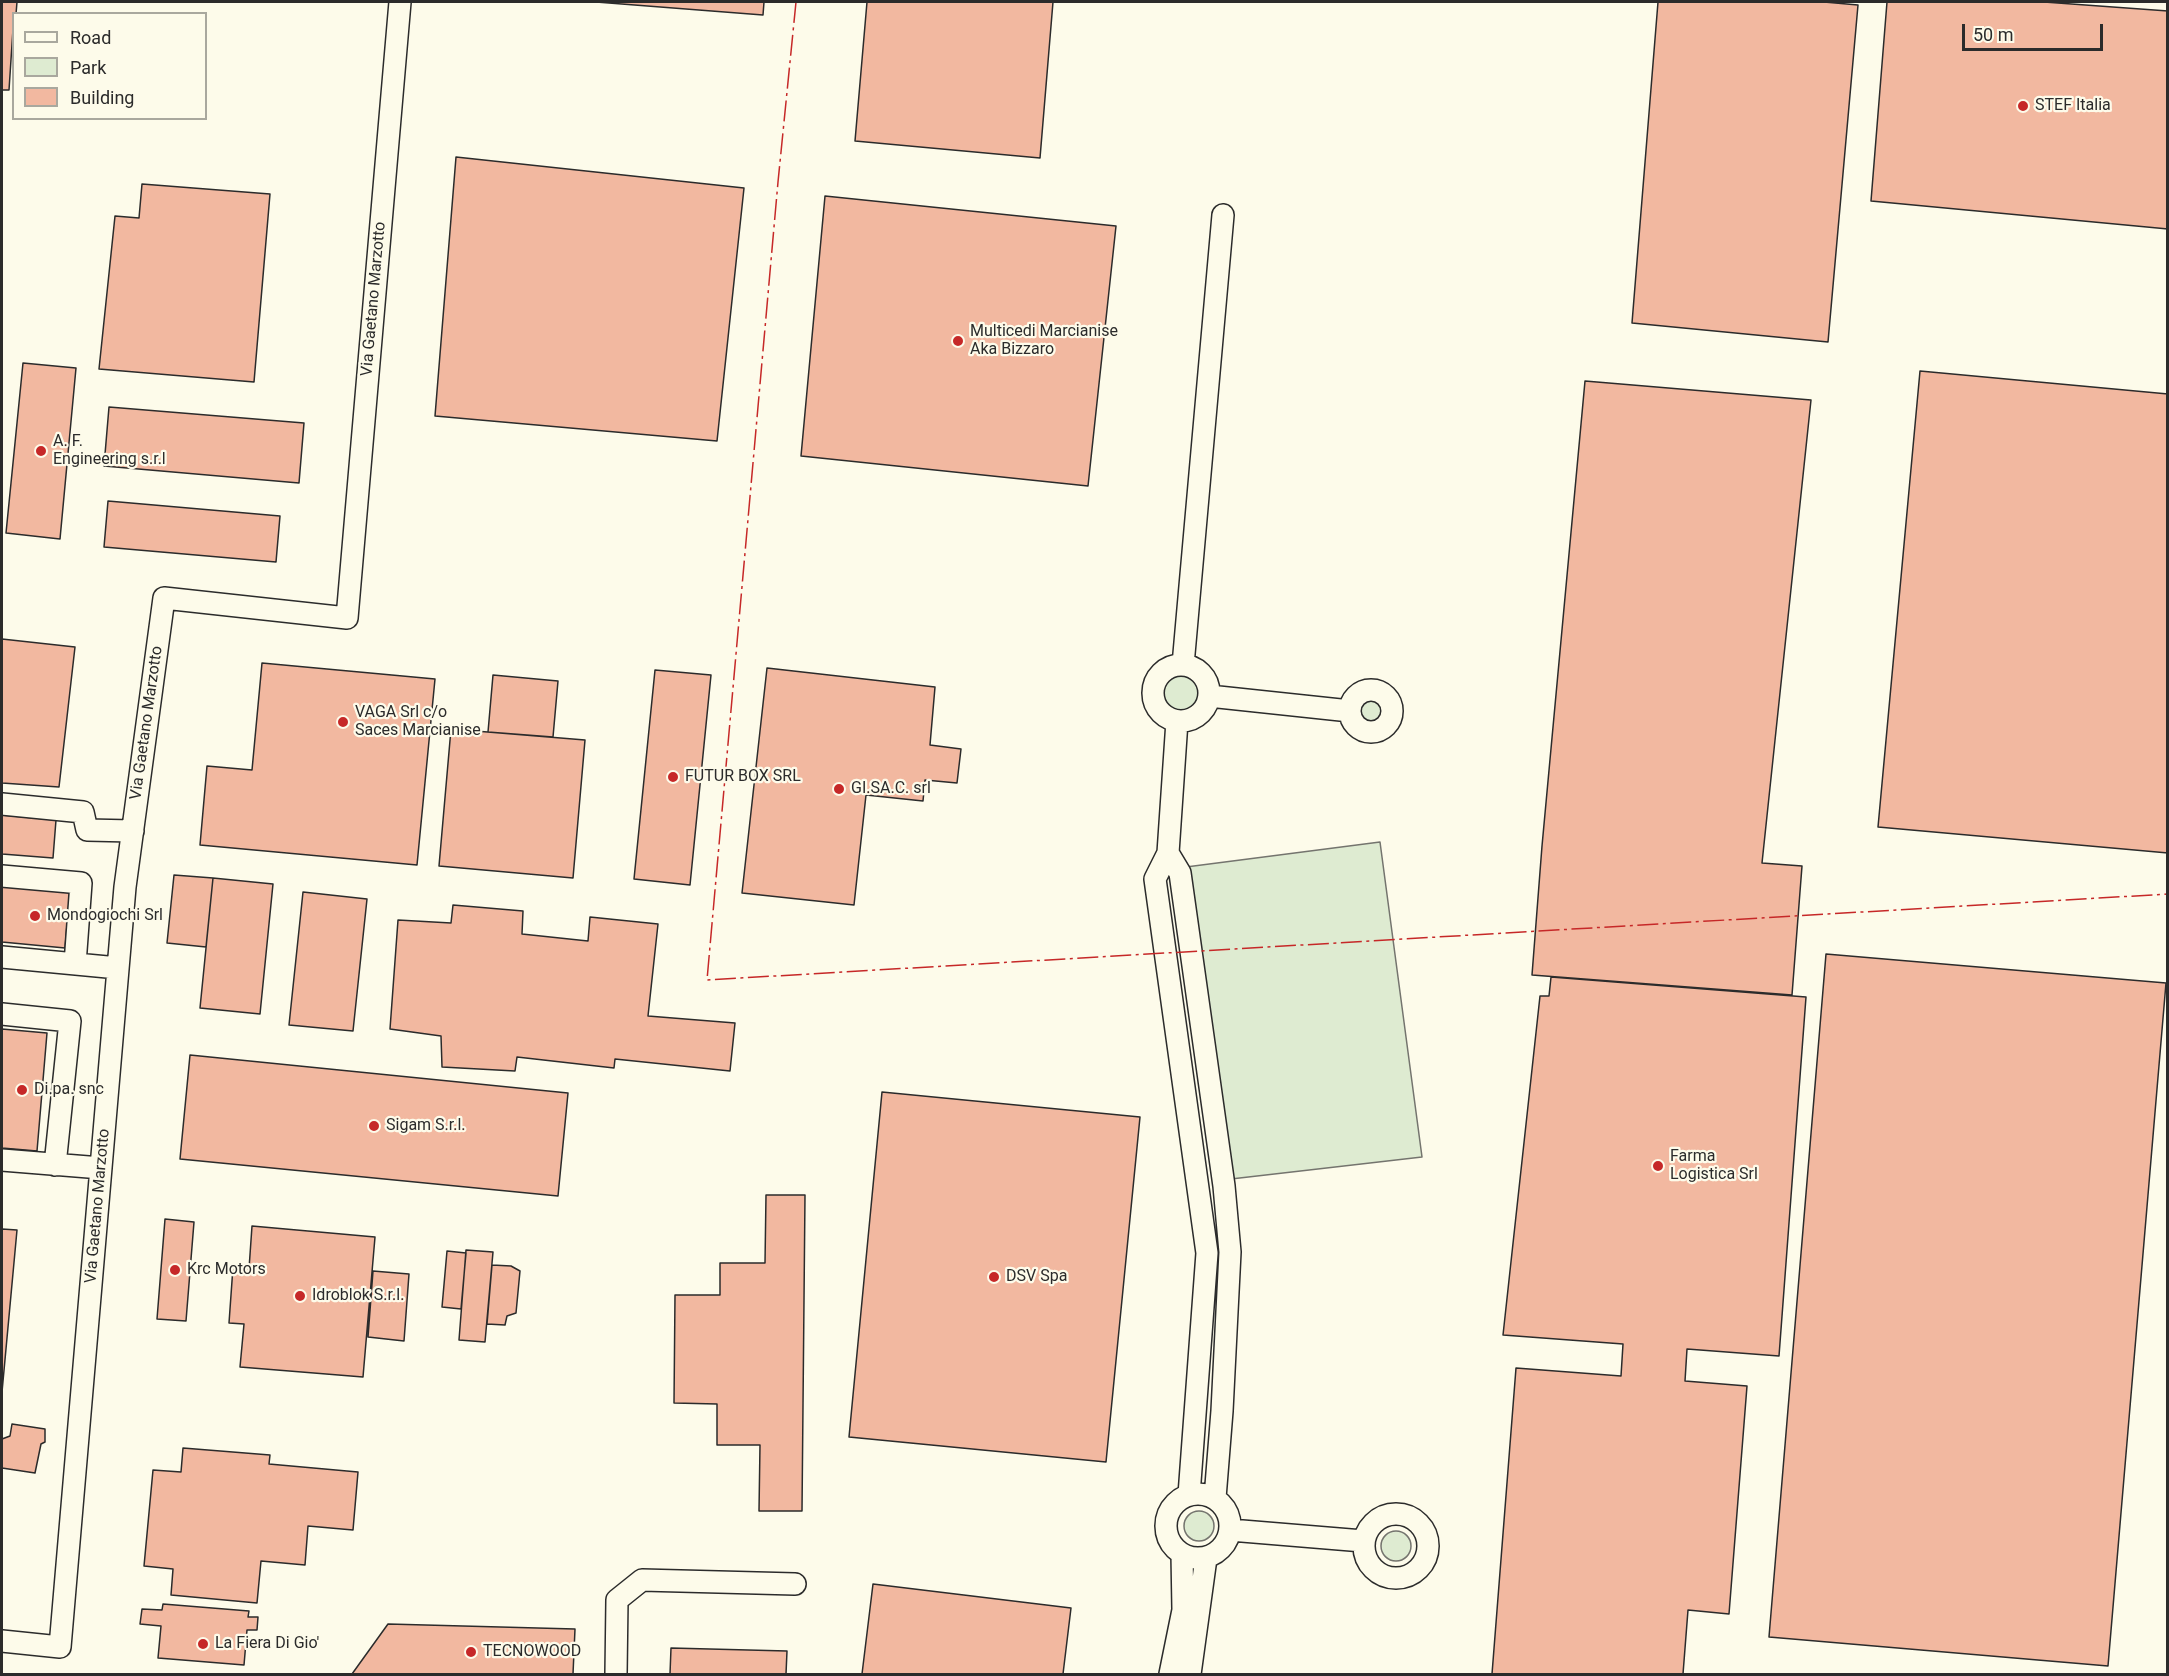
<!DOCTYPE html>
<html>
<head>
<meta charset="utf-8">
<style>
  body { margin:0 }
  #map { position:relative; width:2169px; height:1676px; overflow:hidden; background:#fdfbea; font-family:Roboto,sans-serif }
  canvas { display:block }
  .frame { position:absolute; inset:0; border:3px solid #2b2b2b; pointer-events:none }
  .legend { position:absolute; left:12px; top:12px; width:195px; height:108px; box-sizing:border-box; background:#fdfbea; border:2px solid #a9a89e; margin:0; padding:8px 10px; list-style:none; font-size:18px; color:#2b2b2b }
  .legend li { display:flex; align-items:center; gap:12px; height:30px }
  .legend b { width:30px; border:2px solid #a9a89e }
  .scale { position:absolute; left:1962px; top:24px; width:141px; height:27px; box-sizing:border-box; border:3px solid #2b2b2b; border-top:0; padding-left:8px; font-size:18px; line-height:21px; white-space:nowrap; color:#2b2b2b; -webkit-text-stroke:4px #fdfbea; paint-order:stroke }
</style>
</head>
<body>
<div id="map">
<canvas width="2169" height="1676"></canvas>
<div class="frame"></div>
<ul class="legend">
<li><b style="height:8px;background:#fdfbea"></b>Road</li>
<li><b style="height:16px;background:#deebd1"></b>Park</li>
<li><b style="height:16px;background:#f2b8a0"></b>Building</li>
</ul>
<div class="scale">50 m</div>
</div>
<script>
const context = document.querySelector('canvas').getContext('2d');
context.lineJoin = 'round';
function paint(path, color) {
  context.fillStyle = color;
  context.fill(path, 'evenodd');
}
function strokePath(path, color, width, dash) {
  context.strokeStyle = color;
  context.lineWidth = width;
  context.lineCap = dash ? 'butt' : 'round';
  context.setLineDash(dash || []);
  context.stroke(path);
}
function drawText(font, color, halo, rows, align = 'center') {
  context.font = font + ' Roboto,sans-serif';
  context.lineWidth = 4.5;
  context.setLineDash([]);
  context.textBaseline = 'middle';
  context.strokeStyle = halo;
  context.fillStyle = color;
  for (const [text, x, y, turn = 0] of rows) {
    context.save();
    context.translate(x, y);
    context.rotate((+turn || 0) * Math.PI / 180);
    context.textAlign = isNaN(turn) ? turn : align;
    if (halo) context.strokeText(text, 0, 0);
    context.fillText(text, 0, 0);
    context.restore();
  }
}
const green = new Path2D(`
  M1160 692a21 21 0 1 1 42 0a21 21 0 1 1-42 0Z
  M1359 711a13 13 0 1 1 26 0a13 13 0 1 1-26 0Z
  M1380,842L1422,1157L1231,1179L1186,867Z
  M1184 1526a15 15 0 1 1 30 0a15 15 0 1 1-30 0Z
  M1381 1546a15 15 0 1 1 30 0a15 15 0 1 1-30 0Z`);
const building = new Path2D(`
  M2,2H17L16,14H14L9,90H2Z
  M596,2H764L763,15Z
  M867,2H1053L1040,158L855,141Z
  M1658,2H1824L1858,5L1828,342L1632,323Z
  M1887,2H2044L2168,11V229L1871,201Z
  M456,157L744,188L717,441L435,416Z
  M142,184L270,194L254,382L99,369L115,216L139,218Z
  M825,196L1116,226L1088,486L801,456Z
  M23,363L76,368L60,539L6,533Z
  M1920,371L2168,394V853L1878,827Z
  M1585,381L1811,400L1762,863L1802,866L1792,995L1532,975L1542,846Z
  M109,407L304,423L299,483L104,466Z
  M108,501L280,516L276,562L104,547Z
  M2,639L75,647L59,787L2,783Z
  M262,663L435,679L417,865L200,845L207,766L252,770Z
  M767,668L935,687L930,745L961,749L957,783L925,780L923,801L866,795L854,905L742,893Z
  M655,670L711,675L690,885L634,879Z
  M493,675L558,681L553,737L488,732Z
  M451,729L585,740L573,878L439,866Z
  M2,815L56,820L53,858L2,854Z
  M174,875L213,878L206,947L167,943Z
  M213,878L273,884L260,1014L200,1008Z
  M2,884L70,890L65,948L2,942Z
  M303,892L367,899L353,1031L289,1025Z
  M453,905L523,911L522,934L588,941L590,917L658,924L648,1016L735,1023L730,1071L615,1059L614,1068L517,1057L515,1071L442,1067L441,1036L390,1029L398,920L451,923Z
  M1826,954L2166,983L2108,1666L1769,1637Z
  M1551,977L1806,997L1779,1356L1687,1349L1685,1381L1747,1386L1729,1614L1688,1610L1683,1674H1492L1516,1368L1621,1376L1623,1344L1503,1335L1540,996H1549Z
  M2,1029L47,1033L37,1151L2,1148Z
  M190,1055L568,1093L558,1196L180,1159Z
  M882,1092L1140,1117L1106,1462L849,1437Z
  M766,1195H805L802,1511H759L760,1445H717V1404L674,1403L675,1295H720V1263H765Z
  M165,1219L194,1222L186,1321L157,1319Z
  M252,1226L375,1237L363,1377L240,1367L244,1324L229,1323L233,1267L249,1269Z
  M2,1229L17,1230L2,1392Z
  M466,1250L493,1252L485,1342L459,1340Z
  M447,1251L466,1253L461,1309L442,1307Z
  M492,1265L511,1266L520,1271L516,1313L507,1316L505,1325L487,1324Z
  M373,1271L409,1274L404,1341L368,1337Z
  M12,1424L45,1429V1442L41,1444L35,1473L2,1468V1439L10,1436Z
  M183,1448L270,1455L269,1464L358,1472L353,1530L308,1526L305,1565L261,1561L257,1603L171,1595L173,1569L144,1566L153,1470L181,1472Z
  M873,1584L1071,1608L1063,1674H862Z
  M163,1604L249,1611L248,1617H258L257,1630H247L244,1665L158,1658L161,1626L140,1624L142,1609L162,1610Z
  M388,1624L575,1629L573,1674H352Z
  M671,1648L787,1651L786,1674H670Z`);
const minor = new Path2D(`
  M1153 693a28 28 0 1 1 56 0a28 28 0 1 1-56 0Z
  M1183,665L1223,215
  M1350 711a21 21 0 1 1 42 0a21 21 0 1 1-42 0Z
  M1209,696L1350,711
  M1177,721L1168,853L1155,879L1207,1253L1189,1495
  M2,804L83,812L87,830L133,831
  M1168,853L1180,873L1224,1186L1230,1252L1222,1411L1215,1498
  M2,876L81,883L75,964
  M2,957L118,968
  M2,1014L70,1021L55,1165
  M2,1160L101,1168
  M1166 1526a32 32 0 1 1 64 0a32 32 0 1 1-64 0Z
  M1364 1546a32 32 0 1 1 64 0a32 32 0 1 1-64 0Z
  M1230,1530L1363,1541
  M2,1641L60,1647L125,887L164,598L347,618L400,2
  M616,1674L617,1600L642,1580L795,1584
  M1170,1674L1183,1610L1182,1554
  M1190,1674L1206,1558`);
const power = new Path2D(`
  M796,2L778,182L707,980L2168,894`);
const markers = [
  [2023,106,6,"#c62828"],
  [958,341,6,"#c62828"],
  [41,451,6,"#c62828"],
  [343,722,6,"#c62828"],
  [673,777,6,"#c62828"],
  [839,789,6,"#c62828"],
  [35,916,6,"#c62828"],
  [22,1090,6,"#c62828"],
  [374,1126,6,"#c62828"],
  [1658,1166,6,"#c62828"],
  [175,1270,6,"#c62828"],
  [994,1277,6,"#c62828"],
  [300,1296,6,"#c62828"],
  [203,1644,6,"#c62828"],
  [471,1652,6,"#c62828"]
];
const poiNames = [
  ["STEF Italia",2035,106],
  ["Multicedi Marcianise",970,332],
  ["Aka Bizzaro",970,350],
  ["A. F.",53,442],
  ["Engineering s.r.l",53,460],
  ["VAGA Srl c/o",355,713],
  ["Saces Marcianise",355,731],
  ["FUTUR BOX SRL",685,777],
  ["GI.SA.C. srl",851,789],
  ["Mondogiochi Srl",47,916],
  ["Di.pa. snc",34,1090],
  ["Sigam S.r.l.",386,1126],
  ["Farma",1670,1157],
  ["Logistica Srl",1670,1175],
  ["Krc Motors",187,1270],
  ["DSV Spa",1006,1277],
  ["Idroblok S.r.l.",312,1296],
  ["La Fiera Di Gio'",215,1644],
  ["TECNOWOOD",483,1652]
];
const streetNames = [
  ["Via Gaetano Marzotto",374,299,-85],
  ["Via Gaetano Marzotto",147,723,-82],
  ["Via Gaetano Marzotto",98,1206,-85]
];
paint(green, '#deebd1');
strokePath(green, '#74746e', 1.5);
paint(building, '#f2b8a0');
strokePath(building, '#2b2b2b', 1.5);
strokePath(minor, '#2b2b2b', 24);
strokePath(minor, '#fdfbea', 21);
strokePath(power, '#c62828', 1.5, [21, 4.5, 3, 4.5]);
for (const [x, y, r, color] of markers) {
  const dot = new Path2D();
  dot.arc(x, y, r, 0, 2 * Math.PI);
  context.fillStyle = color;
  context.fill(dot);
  strokePath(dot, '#fdfbea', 2);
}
drawText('16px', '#2b2b2b', '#fdfbea', poiNames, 'left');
drawText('16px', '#2b2b2b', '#fdfbea', streetNames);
</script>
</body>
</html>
